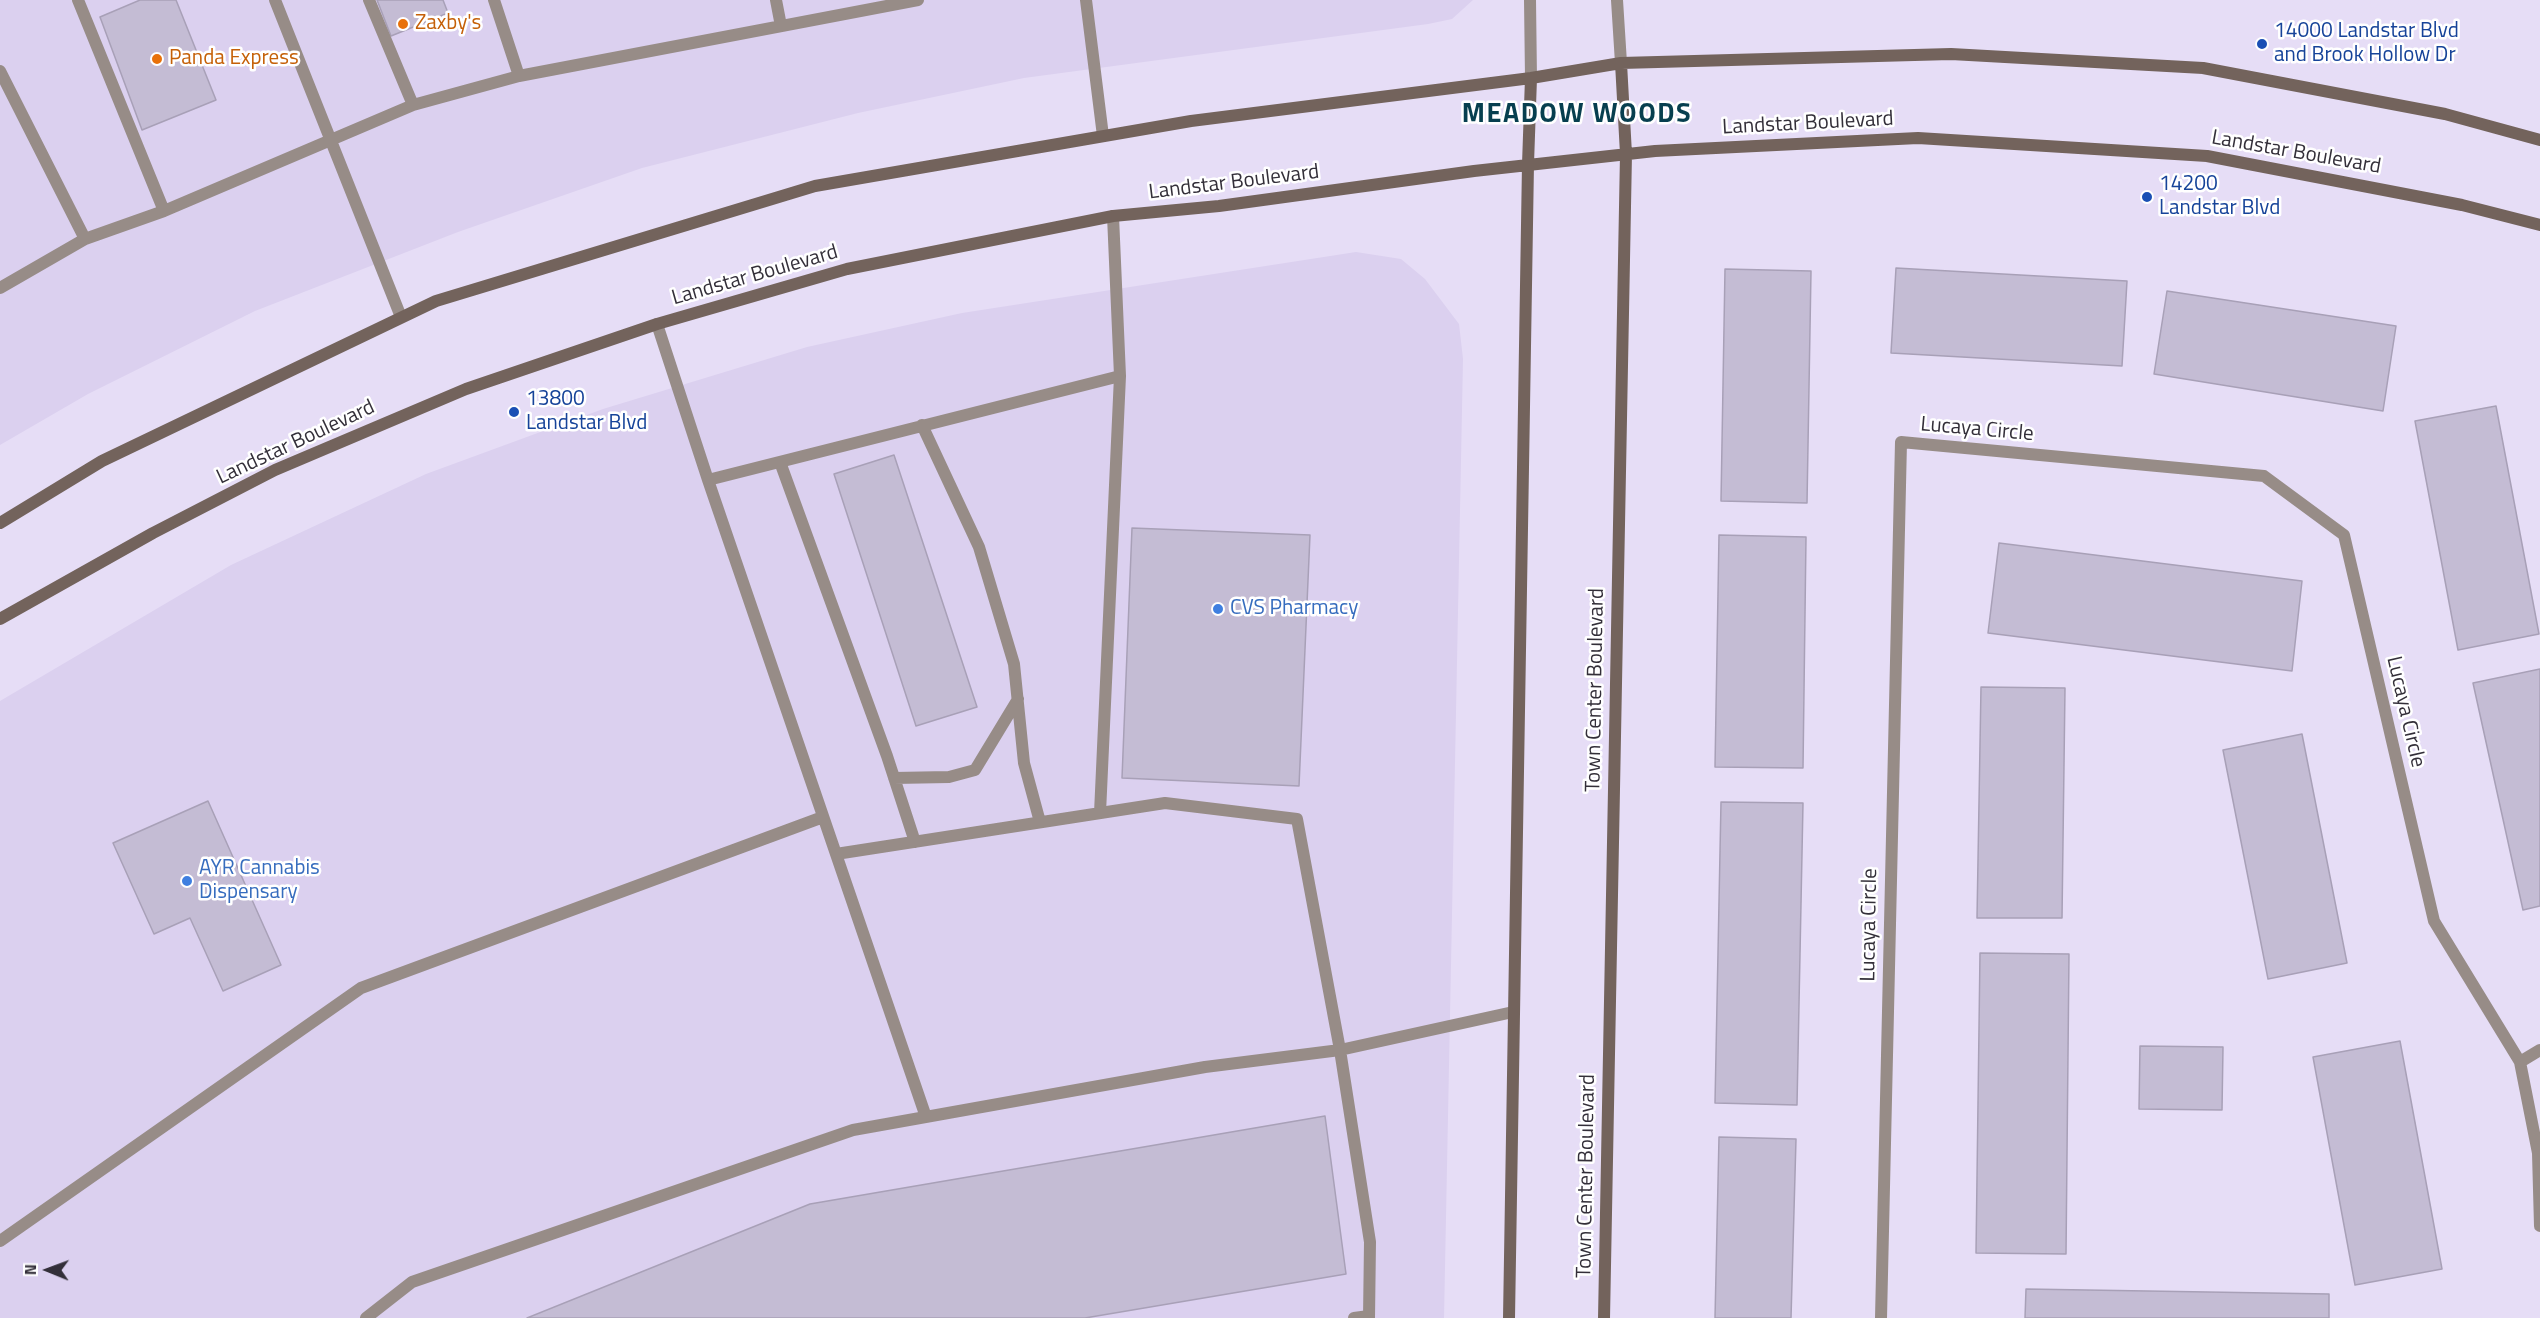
<!DOCTYPE html>
<html>
<head>
<meta charset="utf-8">
<style>
  body { margin:0 }
  #map { position:relative; width:2540px; height:1318px; overflow:hidden; background:#e6ddf6; font-family:"Titillium Web",sans-serif }
  canvas { display:block }
  .north { position:absolute; left:18px; top:1240px; width:60px; height:60px; -webkit-text-stroke:4px #fff; paint-order:stroke; rotate:271deg; font-size:16px; font-weight:700; line-height:24px; text-align:center; color:#332f39 }
  .north::after { content:''; display:block; margin:auto; width:21px; height:27px; background:#332f39; clip-path:polygon(50% 0,100% 100%,50% 72%,0 100%) }
</style>
</head>
<body>
<div id="map">
<canvas width="2540" height="1318"></canvas>
<div class="north">N</div>
</div>
<script>
const context = document.querySelector('canvas').getContext('2d');
context.lineJoin = 'round';
function paint(path, color) {
  context.fillStyle = color;
  context.fill(path, 'evenodd');
}
function strokePath(path, color, width, dash) {
  context.strokeStyle = color;
  context.lineWidth = width;
  context.lineCap = dash ? 'butt' : 'round';
  context.setLineDash(dash || []);
  context.stroke(path);
}
function drawText(font, color, halo, rows, align = 'center') {
  context.font = font + ' "Titillium Web",sans-serif';
  context.lineWidth = 5;
  context.setLineDash([]);
  context.textBaseline = 'middle';
  context.strokeStyle = halo;
  context.fillStyle = color;
  for (const [text, x, y, turn = 0] of rows) {
    context.save();
    context.translate(x, y);
    context.rotate((+turn || 0) * Math.PI / 180);
    context.textAlign = isNaN(turn) ? turn : align;
    if (halo) context.strokeText(text, 0, 0);
    context.fillText(text, 0, 0);
    context.restore();
  }
}
const built = new Path2D(`
  M0,0H1473L1452,19L1428,24L1024,78L858,113L642,168L458,232L255,311L88,394L0,445Z
  M1356,252L1401,259L1425,279L1459,324L1463,359L1444,1318H0V701L231,565L426,474L603,409L807,347L962,313Z`);
const building = new Path2D(`
  M140,0H176L216,100L142,130L100,17Z
  M377,0H443L448,13L391,36Z
  M1896,268L2127,281L2122,366L1891,353Z
  M1725,269L1811,271L1807,503L1721,501Z
  M2167,291L2396,326L2383,411L2154,374Z
  M2496,406L2539,634L2458,650L2415,421Z
  M894,455L977,707L916,726L834,474Z
  M1132,528L1310,535L1299,786L1122,778Z
  M1719,535L1806,537L1803,768L1715,767Z
  M1999,543L2302,581L2292,671L1988,633Z
  M2540,669V906L2523,910L2473,683Z
  M1981,687L2065,688L2062,918H1977Z
  M2302,734L2347,963L2268,979L2223,750Z
  M208,801L281,965L223,991L190,918L154,934L113,843Z
  M1721,802L1803,803L1797,1105L1715,1103Z
  M1980,953L2069,954L2066,1254L1976,1253Z
  M2400,1041L2442,1269L2355,1285L2313,1057Z
  M2140,1046L2223,1047L2222,1110L2139,1109Z
  M1325,1116L1346,1274L1085,1318H527L810,1204Z
  M1719,1137L1796,1139L1791,1318H1715Z
  M2026,1289L2329,1294V1318H2025Z`);
const service = new Path2D(`
  M78,0L164,211
  M275,0L401,317
  M369,0L413,105
  M494,0L519,76
  M776,0L781,26
  M1086,0L1103,136
  M0,71L85,239L0,288
  M85,239L164,211L413,105L519,76L918,0
  M657,324L708,480L926,1117
  M922,425L979,547L1014,664L1024,763L1040,822
  M780,462L887,756L915,842
  M708,480L1120,376L1113,216
  M894,778L949,777L975,770L1018,699
  M1100,813L1120,376
  M836,854L1165,803L1297,819L1340,1050L1370,1242L1369,1318
  M2520,1062L2540,1050
  M0,1241L361,988L823,817
  M366,1318L412,1282L853,1130L1205,1067L1340,1050L1513,1012
  M1354,1318L1369,1316
  M1881,1318L1901,442L2264,476L2344,535L2434,921L2520,1062L2538,1153L2540,1226`);
const tertiary = new Path2D(`
  M1530,0L1531,78
  M1617,0L1621,63`);
const secondary = new Path2D(`
  M0,523L102,461L436,301L815,186L1191,121L1531,78L1621,63L1951,54L2203,68L2445,114L2540,140
  M0,619L153,533L275,470L466,389L657,324L847,269L1113,216L1219,206L1474,171L1655,151L1918,138L2207,156L2462,205L2540,225
  M1509,1318L1528,164L1531,78
  M1604,1318L1626,154L1621,63`);
const markers = [
  [403,24,6,"#e8710a"],
  [2262,44,6,"#1a4fb4"],
  [157,59,6,"#e8710a"],
  [2147,197,6,"#1a4fb4"],
  [514,412,6,"#1a4fb4"],
  [1218,609,6,"#3f7fe0"],
  [187,881,6,"#3f7fe0"]
];
const foodNames = [
  ["Zaxby's",415,24],
  ["Panda Express",169,59]
];
const transitNames = [
  ["14000 Landstar Blvd",2274,32],
  ["and Brook Hollow Dr",2274,56],
  ["14200",2159,185],
  ["Landstar Blvd",2159,209],
  ["13800",526,400],
  ["Landstar Blvd",526,424]
];
const streetNames = [
  ["Landstar Boulevard",1808,124,-3],
  ["Landstar Boulevard",2296,153,10],
  ["Landstar Boulevard",1234,183,-7],
  ["Landstar Boulevard",755,276,-16],
  ["Lucaya Circle",1977,430,5],
  ["Landstar Boulevard",296,443,-25],
  ["Town Center Boulevard",1596,690,-89],
  ["Lucaya Circle",2405,712,77],
  ["Lucaya Circle",1870,925,-89],
  ["Town Center Boulevard",1587,1176,-89]
];
const shopNames = [
  ["CVS Pharmacy",1230,609],
  ["AYR Cannabis",199,869],
  ["Dispensary",199,893]
];
const districtNames = [
  ["MEADOW WOODS",1577,115]
];
paint(built, '#dbd0ef');
paint(building, '#c4bcd4');
strokePath(building, '#a8a0b7', 1.5);
strokePath(service, '#978c87', 12);
strokePath(tertiary, '#978c87', 12);
strokePath(secondary, '#73635c', 12);
for (const [x, y, r, color] of markers) {
  const dot = new Path2D();
  dot.arc(x, y, r, 0, 2 * Math.PI);
  context.fillStyle = color;
  context.fill(dot);
  strokePath(dot, '#fff', 2);
}
drawText('21px', '#c56008', '#fff', foodNames, 'left');
drawText('21px', '#164399', '#fff', transitNames, 'left');
drawText('21px', '#332f39', '#fff', streetNames);
drawText('21px', '#366cbe', '#fff', shopNames, 'left');
context.letterSpacing = '1.5px';
drawText('bold 27px', '#073f4f', '#fff', districtNames);
context.letterSpacing = '0px';
</script>
</body>
</html>
